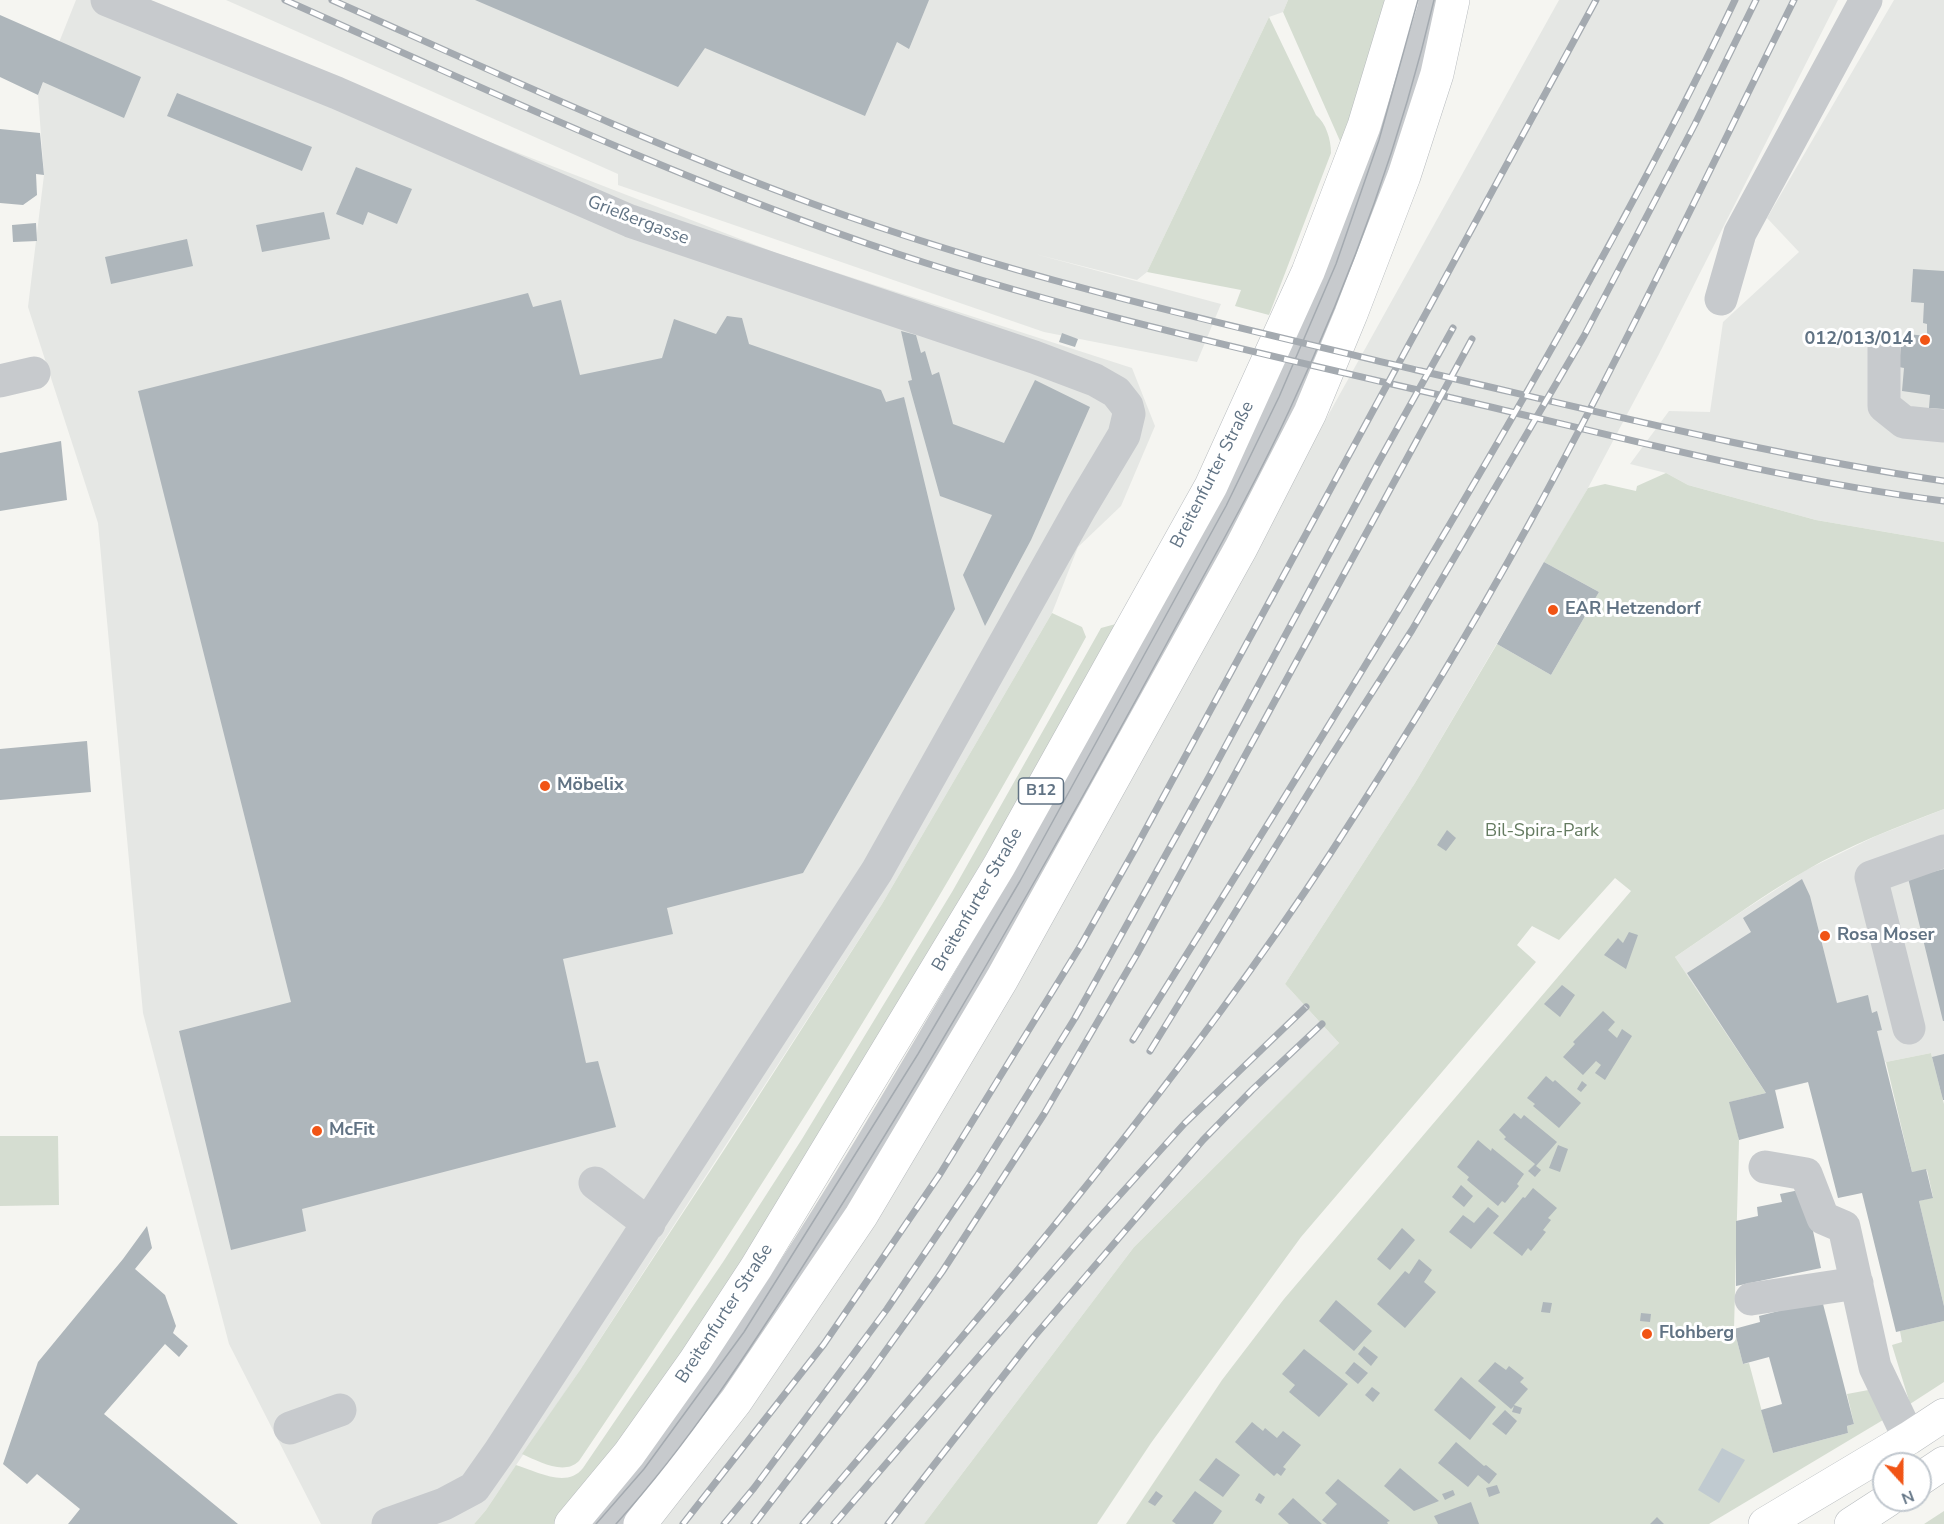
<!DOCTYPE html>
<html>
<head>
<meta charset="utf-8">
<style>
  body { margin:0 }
  #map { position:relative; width:1944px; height:1524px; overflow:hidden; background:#f5f5f1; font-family:"Nunito Sans",sans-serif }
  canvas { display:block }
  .north { position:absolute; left:1872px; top:1452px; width:60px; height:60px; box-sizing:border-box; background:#fff; border:2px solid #c0c7ce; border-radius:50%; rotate:159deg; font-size:16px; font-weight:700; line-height:24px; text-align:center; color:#617384 }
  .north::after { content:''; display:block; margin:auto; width:21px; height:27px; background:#f15415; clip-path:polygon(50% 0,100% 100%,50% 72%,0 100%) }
</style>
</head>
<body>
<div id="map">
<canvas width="1944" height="1524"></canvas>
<div class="north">N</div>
</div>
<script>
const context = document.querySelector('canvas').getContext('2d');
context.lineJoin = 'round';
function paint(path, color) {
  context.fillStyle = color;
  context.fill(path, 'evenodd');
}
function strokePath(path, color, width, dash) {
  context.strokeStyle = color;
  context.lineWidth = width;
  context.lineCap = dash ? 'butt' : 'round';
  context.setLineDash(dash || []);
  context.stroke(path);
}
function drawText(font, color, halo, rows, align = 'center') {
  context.font = font + ' "Nunito Sans",sans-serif';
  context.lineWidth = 6;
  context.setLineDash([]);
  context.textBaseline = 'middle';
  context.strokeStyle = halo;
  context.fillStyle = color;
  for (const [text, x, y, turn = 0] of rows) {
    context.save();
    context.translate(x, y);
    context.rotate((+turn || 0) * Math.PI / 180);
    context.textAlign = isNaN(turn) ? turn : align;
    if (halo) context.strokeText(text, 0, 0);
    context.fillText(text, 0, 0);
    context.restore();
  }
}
const built = new Path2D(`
  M76,0H143L446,125L779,254L1132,368L1155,426L1121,506L1078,547L1052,613L882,904L580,1370L486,1510L474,1524H321L229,1344L143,1013L98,523L28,307L44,175L38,95Z
  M226,0H1288L1283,12L1269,17L1147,272L1137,280L1035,254L1221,304L1197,362L1044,332L618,185V174Z
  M1559,0H1838L1658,356L1588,488L1415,783L1285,984L1339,1043L1134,1247L924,1524H655L1172,696Z
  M1894,0H1944V542L1816,520L1688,485L1666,473L1630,464L1669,411L1710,412L1723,322L1799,252L1767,218Z
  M1944,809V1096H1942L1931,1053L1886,1062L1766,1093L1675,957L1738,914L1806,870L1876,836Z`);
const green = new Path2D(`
  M1288,0H1386L1344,150L1283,12Z
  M1269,17L1316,115C1326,123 1331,140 1331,153L1269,315L1235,306L1241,290L1147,272Z
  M1666,473L1688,485L1816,520L1944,542V809C1897,827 1849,845 1805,871C1760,897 1718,928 1675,957L1766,1093L1730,1102L1739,1140L1734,1329L1743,1364L1749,1363L1773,1453L1848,1433L1847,1426L1854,1424L1847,1394L1874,1389L1888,1417L1709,1524H1126L1222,1380L1284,1299L1631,891L1615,878L1559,940L1532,926L1517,945L1536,962L1301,1237L1151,1443L1097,1524H924L1134,1247L1339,1043L1285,984L1415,783L1497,644L1551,675L1599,592L1544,562L1588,488L1605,484L1636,491L1637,486Z
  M1052,613L1082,627L1086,637C932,921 760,1194 579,1461C564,1476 538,1461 522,1454L580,1370L724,1150L882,904Z
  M1123,622L698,1344L554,1524H474L486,1510L516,1465C536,1471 567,1489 583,1468L723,1262L802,1139L952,892L1101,628Z
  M1931,1053L1944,1104V1306L1919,1201L1933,1197L1927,1170L1912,1172L1886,1062Z
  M0,1136H58L59,1205L0,1206Z
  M1944,1321V1382L1910,1404L1892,1345L1902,1342L1900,1331Z
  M1944,1511V1524H1924Z`);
const water = new Path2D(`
  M1722,1448L1745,1460L1719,1503L1698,1490Z`);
const building = new Path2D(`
  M475,0H929L909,49L897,42L865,116L705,48L678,87Z
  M0,15L141,77L124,118L43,82L38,95L0,77Z
  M177,93L312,147L302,171L167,116Z
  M0,129L40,133L44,175L36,174L37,195L23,205L0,203Z
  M356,167L412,189L397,224L368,212L363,225L336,214Z
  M324,212L330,239L262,252L256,225Z
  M36,223L37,241L13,242L12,225Z
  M187,239L193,266L111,284L105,257Z
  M1913,269L1944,271V409L1929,408L1930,395L1902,391L1904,368L1899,367L1901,344L1906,345L1907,334L1927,336V324L1923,323L1924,303L1911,302Z
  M528,293L533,307L561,300L580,375L662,358L674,319L716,334L727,316L742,318L749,344L881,390L886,402L904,397L955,609L803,873L667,908L673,934L563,959L586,1063L598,1061L616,1127L302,1209L306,1231L231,1250L179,1031L291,1002L138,391Z
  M901,331L916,335L921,353L925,351L932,375L939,372L953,424L1004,443L1035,380L1090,407L1031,540L985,626L963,575L992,515L940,496L908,381L912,380Z
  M1062,333L1078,339L1075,347L1059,342Z
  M61,441L67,500L0,511V453Z
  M1544,562L1599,592L1551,675L1497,644Z
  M87,741L91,792L0,800V749Z
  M1447,830L1456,838L1446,851L1437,845Z
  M1944,869V1021H1943L1908,878Z
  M1802,879L1810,896L1837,1003L1868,995L1872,1013L1877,1011L1882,1030L1877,1031L1912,1172L1926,1169L1933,1198L1919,1201L1944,1306V1321L1896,1332L1862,1193L1838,1198L1808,1082L1775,1090L1784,1128L1739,1140L1729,1102L1766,1093L1687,973L1751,932L1743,918Z
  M1629,932L1638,935L1626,969L1604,955L1618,938L1623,943Z
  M1562,985L1575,995L1560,1017L1544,1004Z
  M1603,1011L1615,1022L1608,1030L1617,1038L1622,1029L1632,1036L1605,1080L1595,1073L1601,1065L1596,1061L1583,1075L1563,1057L1575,1044L1573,1042Z
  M1944,1054V1100H1943L1932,1057Z
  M1546,1076L1553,1082L1555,1080L1581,1103L1559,1128L1533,1106L1535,1104L1527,1098Z
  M1582,1081L1587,1085L1581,1092L1577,1089Z
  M1514,1113L1521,1119L1524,1115L1557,1142L1536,1166L1541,1170L1535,1177L1528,1171L1535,1164L1504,1139L1506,1137L1499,1130Z
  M1478,1140L1491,1151L1492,1148L1524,1174L1517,1184L1519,1186L1505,1203L1502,1201L1498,1206L1467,1180L1469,1177L1457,1167Z
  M1558,1145L1568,1149L1560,1172L1549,1168Z
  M1461,1185L1473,1196L1464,1207L1452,1197Z
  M1533,1188L1557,1208L1548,1218L1551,1220L1543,1230L1546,1232L1531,1251L1528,1248L1522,1256L1493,1233L1523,1197L1525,1198Z
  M1804,1189L1821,1268L1736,1286V1221L1758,1216L1757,1207L1782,1202L1780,1194Z
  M1488,1207L1499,1216L1471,1249L1449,1232L1463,1215L1474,1223Z
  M147,1226L152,1248L135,1269L165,1295L176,1326L173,1333L188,1346L179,1357L165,1344L104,1414L238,1524H68L80,1509L37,1474L27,1484L3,1464L38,1362L123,1259Z
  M1402,1228L1415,1240L1390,1270L1377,1259Z
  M1419,1259L1432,1270L1424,1282L1436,1292L1405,1328L1377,1304L1405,1271L1409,1274Z
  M1336,1300L1372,1331L1354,1351L1319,1321Z
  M1822,1300L1854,1424L1847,1426L1848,1433L1773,1453L1761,1410L1782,1404L1769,1357L1743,1364L1734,1329L1760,1322L1759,1316Z
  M1543,1302L1552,1303L1550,1313L1541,1312Z
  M1641,1313L1651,1314L1650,1322L1640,1321Z
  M1364,1346L1378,1357L1371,1366L1358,1354Z
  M1304,1349L1348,1384L1319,1417L1289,1392L1295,1385L1282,1374Z
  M1354,1362L1368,1373L1358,1384L1345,1373Z
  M1495,1362L1506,1370L1509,1366L1524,1378L1520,1382L1528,1389L1514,1405L1522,1408L1520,1414L1512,1412L1514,1406L1511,1409L1478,1381Z
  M1461,1377L1496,1407L1470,1440L1434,1410Z
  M1372,1387L1380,1393L1373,1402L1365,1395Z
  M1505,1410L1517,1421L1506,1435L1492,1424Z
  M1252,1422L1263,1431L1265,1428L1277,1438L1283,1431L1301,1445L1283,1467L1286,1469L1281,1476L1277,1473L1274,1476L1235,1442Z
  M1456,1442L1484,1466L1486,1465L1497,1474L1489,1484L1478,1475L1468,1487L1438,1463Z
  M1216,1458L1240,1475L1223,1497L1199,1480Z
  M1400,1468L1439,1501L1414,1511L1384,1486Z
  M1338,1479L1390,1521L1387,1522L1388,1524H1327L1322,1520L1337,1504L1325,1493Z
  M1497,1485L1500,1493L1489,1497L1486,1488Z
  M1453,1490L1455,1495L1445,1500L1442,1494Z
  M1156,1491L1163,1496L1155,1506L1148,1502Z
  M1195,1491L1222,1511L1213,1524H1176L1172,1521Z
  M1259,1493L1265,1497L1261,1504L1255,1500Z
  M1293,1498L1322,1524H1289L1278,1514Z
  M1471,1502L1479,1524H1438L1434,1516Z
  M1657,1517L1664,1524H1650Z`);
const minor = new Path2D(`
  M107,0L337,93L630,221L1034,357L1095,380L1116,392L1127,406L1129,414L1124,435L1081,507L877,871L500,1451L474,1488L444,1504L388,1524
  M1721,299L1740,233L1866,0
  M1884,348V406L1904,422L1944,426
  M0,381L34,373
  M1909,1028L1871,877L1944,851
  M1765,1167L1806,1174L1823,1218L1844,1227L1875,1367L1909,1438
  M595,1183L649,1224
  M1751,1299L1857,1283
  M290,1428L340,1410
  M606,1524C751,1357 862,1162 974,972C1036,866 1096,759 1154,652C1197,572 1241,493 1279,411C1341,279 1392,142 1426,0`);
const major = new Path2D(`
  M1920,1479L1944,1463
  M571,1524L629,1454L695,1361L756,1268L999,866L1211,486L1308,272L1364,126L1402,0
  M640,1524L736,1401L861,1216L1002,979L1241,548L1310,413L1351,314L1404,176L1437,74L1453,0
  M1765,1524L1909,1438L1944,1415
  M1851,1524L1888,1500`);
const tram = new Path2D(`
  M596,1524L644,1469L744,1332L918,1054L1020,881L1226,506L1279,397L1336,264L1379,140L1418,0
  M616,1524C690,1442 751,1348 810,1255C857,1181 903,1107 947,1032C1023,904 1096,774 1167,643C1208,567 1252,491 1289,411C1350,280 1401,141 1434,0`);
const rail = new Path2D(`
  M285,0C487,90 688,184 898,254C1089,317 1286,359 1482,405C1635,441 1788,481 1944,501
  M332,0C492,71 652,145 816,205C1013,277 1218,323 1421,371C1595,411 1768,455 1944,481
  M1133,1040C1268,825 1402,610 1528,390C1601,262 1672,133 1735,0
  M1150,1051L1325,766L1412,630L1584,336L1695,124L1756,0
  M683,1524L824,1344L940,1174L1081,945L1135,849L1596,0
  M724,1524L754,1488L887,1309L977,1176L1075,1018L1209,777L1378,463L1453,328
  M754,1524L869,1374L942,1272L1044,1114L1137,954L1472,339
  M803,1524C988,1307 1174,1092 1330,854C1400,746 1467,637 1529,524C1623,352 1707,175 1794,0
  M834,1524L1089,1229L1185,1123L1306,1007
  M888,1524L1032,1339L1203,1140L1252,1090L1322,1024`);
const markers = [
  [1925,340,6,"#f15415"],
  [1553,610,6,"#f15415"],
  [545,786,6,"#f15415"],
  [1825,936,6,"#f15415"],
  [317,1131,6,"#f15415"],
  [1647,1334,6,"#f15415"]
];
const shields = [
  [1041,791,45]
];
const shieldNames = [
  ["B12",1041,791]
];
const streetNames = [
  ["Grießergasse",638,221,21],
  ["Breitenfurter Straße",1213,475,-63],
  ["Breitenfurter Straße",978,900,-60],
  ["Breitenfurter Straße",725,1314,-57]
];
const poiNames = [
  ["012/013/014",1913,340,"right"],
  ["EAR Hetzendorf",1565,610],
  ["Möbelix",557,786],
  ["Rosa Moser",1837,936],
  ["McFit",329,1131],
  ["Flohberg",1659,1334]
];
const parkNames = [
  ["Bil-Spira-Park",1542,832]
];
paint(built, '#e5e7e4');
paint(green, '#d5ddd1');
paint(water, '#c0cad0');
paint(building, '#aeb6bb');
strokePath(major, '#b7bbbe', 34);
strokePath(minor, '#c7cacd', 33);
strokePath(major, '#fff', 33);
strokePath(tram, '#a4aab0', 1.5);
strokePath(rail, '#a4aab0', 7);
strokePath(rail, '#fff', 4.5, [14]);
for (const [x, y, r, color] of markers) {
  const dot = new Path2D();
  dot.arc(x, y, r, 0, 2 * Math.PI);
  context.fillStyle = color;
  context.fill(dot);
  strokePath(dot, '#fff', 2);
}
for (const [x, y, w] of shields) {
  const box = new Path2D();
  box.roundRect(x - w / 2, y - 13, w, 26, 4.5);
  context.fillStyle = '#fff';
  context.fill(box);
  strokePath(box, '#617384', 1.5);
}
drawText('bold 16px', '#617384', null, shieldNames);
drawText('18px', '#617384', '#fff', streetNames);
drawText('bold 18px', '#617384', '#fff', poiNames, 'left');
drawText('18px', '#657b61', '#fff', parkNames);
</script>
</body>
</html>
